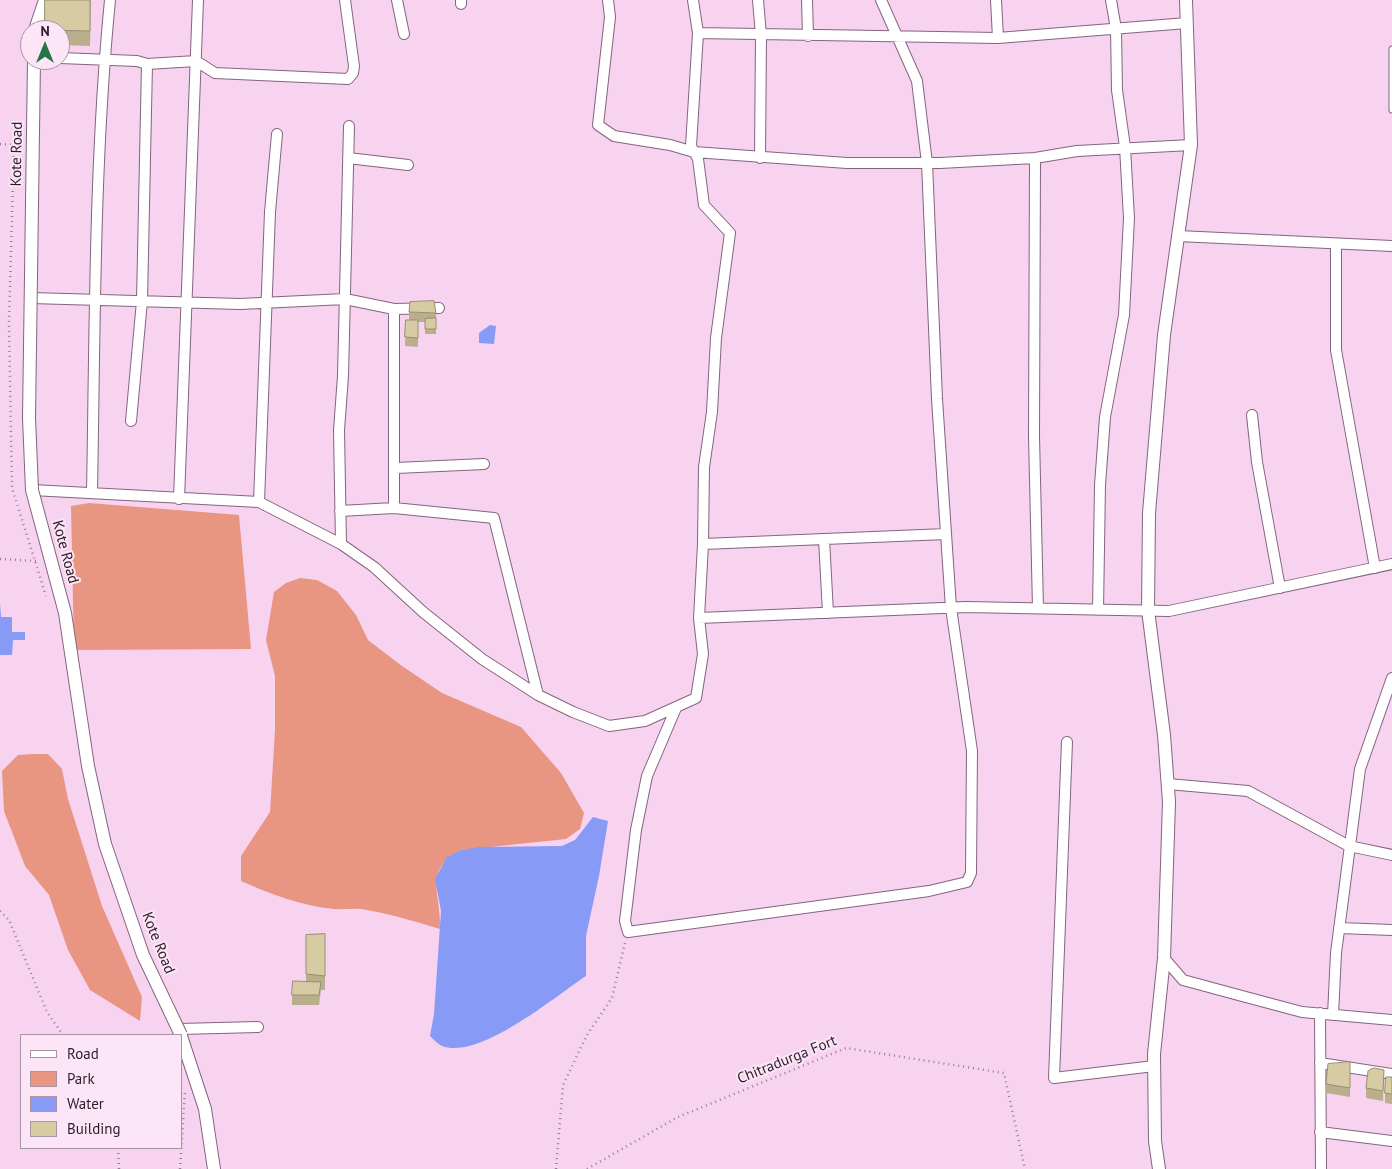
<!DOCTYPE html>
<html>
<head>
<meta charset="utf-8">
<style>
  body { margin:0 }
  #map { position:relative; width:1392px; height:1169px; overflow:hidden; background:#f7d3ef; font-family:"PT Sans",sans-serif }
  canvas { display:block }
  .legend { position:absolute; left:20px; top:1034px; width:162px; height:115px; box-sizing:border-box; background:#fbe5f6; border:1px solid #a895a4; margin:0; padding:6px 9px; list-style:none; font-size:15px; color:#2b1d28 }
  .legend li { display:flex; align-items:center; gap:10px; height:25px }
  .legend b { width:25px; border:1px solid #a895a4 }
  .north { position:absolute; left:20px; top:20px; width:50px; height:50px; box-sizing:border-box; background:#fbe5f6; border:1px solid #a895a4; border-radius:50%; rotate:0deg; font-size:14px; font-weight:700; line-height:20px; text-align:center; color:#2b1d28 }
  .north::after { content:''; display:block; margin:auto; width:18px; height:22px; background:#247546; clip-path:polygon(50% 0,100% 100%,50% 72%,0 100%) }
</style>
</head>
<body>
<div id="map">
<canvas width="1392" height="1169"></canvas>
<ul class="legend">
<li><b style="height:6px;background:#fff"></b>Road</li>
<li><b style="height:14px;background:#e89582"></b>Park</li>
<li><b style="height:14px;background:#879af6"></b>Water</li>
<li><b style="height:14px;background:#d7cba3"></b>Building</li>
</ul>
<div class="north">N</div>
</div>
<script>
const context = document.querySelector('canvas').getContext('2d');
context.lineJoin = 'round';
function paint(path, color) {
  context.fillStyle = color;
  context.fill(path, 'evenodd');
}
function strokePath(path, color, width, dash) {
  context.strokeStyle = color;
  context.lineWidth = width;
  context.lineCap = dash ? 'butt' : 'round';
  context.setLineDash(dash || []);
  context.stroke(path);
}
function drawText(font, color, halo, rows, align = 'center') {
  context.font = font + ' "PT Sans",sans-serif';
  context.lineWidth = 4;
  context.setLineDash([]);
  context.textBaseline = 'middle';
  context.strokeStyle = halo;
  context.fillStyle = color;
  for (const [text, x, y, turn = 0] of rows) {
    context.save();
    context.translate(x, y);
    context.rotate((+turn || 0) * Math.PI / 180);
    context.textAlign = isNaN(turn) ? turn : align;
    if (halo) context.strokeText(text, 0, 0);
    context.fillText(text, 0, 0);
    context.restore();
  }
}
const green = new Path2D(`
  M89,503L239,515L251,649L74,650L71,506Z
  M300,578L317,580L337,591L356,615L368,640L402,666L442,693L521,727L561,773L584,813L580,829L566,839L461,850C422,871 442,894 440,929C413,921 388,913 361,909C352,908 343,910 334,909C302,906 270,894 241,881V856L270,812L275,730V676L266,640L274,592L286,583Z
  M33,754H48L62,769L68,799L102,906L142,997L140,1021L90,990L68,950L49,895L25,866L4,811L2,771L18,755Z`);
const water = new Path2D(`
  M490,325L496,326L494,344L479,343V333Z
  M0,603L1,617H12V632H25V640H13L12,655H0Z
  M593,817L608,821L599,876L586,936V976C554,997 480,1060 442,1046C438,1044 433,1039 430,1036L434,1014L441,911L435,879L447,857L461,850L479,847L562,846L575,840Z`);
const path = new Path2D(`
  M0,144L14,145L9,323L12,488L46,596
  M0,559L36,561
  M0,911L9,920L47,1012L63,1035
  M118,1148L119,1169
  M180,1169L185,1091
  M556,1169L563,1085L587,1035L612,998L625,943
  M587,1169L678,1117L846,1048L1004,1073L1025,1169`);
const service = new Path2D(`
  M1392,49V110`);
const minor = new Path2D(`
  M397,0L404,34
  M608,0L610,17L598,125L614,136L670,145L694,152L847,163H940L1035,158L1077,151L1191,145
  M758,0L761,35L760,158
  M807,0L808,36
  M996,0L998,38
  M461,4V0
  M698,33L998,38L1187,23
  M60,58L137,61L147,64L196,61L215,73L348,79L353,73L354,66L345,0
  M348,158L408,165
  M1035,158L1034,436L1038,608
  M1178,236L1392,246
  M1336,244V350L1375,568
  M31,298L240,304L345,299L394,309L439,308
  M394,309V508
  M1252,415L1257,462L1280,588
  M131,421L142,301L147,64
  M396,468L484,464
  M32,490L259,502L341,544L374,567L423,612L482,659L538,695L573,712L609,726L645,721L696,698L703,654L699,618L703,544L704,467L712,412L716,338L730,233L704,205L698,159L691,146L698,33L693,0
  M92,493C95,329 94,163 110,0
  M179,499L198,0
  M259,502L270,212L277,134
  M340,511L394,508L494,518L538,695
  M824,539L828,613
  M341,544L339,430L343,376L349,126
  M703,544L946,534
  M1098,610L1100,485L1105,417L1124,315L1129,218L1125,147L1117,90L1116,29L1111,0
  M699,618L966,607L1169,611L1392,564
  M676,708L647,776L636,830L625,921L628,932L929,891L967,882L971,873L972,751L951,608L937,399L927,163L917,81L881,0
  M1067,742L1054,1078L1154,1066
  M1168,784L1248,791L1349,846L1392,855
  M1339,928L1392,930
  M1164,958L1183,980L1242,996L1302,1012L1392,1020
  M1320,1013L1321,1169
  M1333,1015L1336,953L1360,769L1392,678
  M179,1029L258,1027
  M1320,1063L1392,1074
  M1320,1132L1392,1141`);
const tertiary = new Path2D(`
  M35,30L45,0
  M181,1036L205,1109L214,1169
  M1159,1169L1155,1141L1154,1054L1164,958L1169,802L1164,735L1148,610L1149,513L1164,335L1191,145L1186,0`);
const tertiaryBridge = new Path2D(`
  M34,60L29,418L32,490L65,613L88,766L105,844L143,955L181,1035`);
const wall = new Path2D(`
  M91,0L90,46L60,45V30Z
  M409,312L436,313V334H425V322H418V347L405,346L406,320H409Z
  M325,934V990H321L319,1005H292V995L306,982V935Z
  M1350,1062V1097L1326,1093V1084Z
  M1384,1070L1383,1101L1366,1098V1088Z
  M1392,1077V1104L1385,1103V1093Z`);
const building = new Path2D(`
  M45,0H90V31L45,30Z
  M434,301L436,313L409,312L410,302Z
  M436,318V329H425V319Z
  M406,320H418V338L405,337Z
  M325,934V976L306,974V935Z
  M293,981L321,982L319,995H292Z
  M1350,1062V1088L1326,1084L1328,1064Z
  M1374,1068L1384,1070L1383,1091L1366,1088L1368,1071Z
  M1386,1077H1392V1094L1385,1093Z`);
const streetNames = [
  ["Kote Road",17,154,-89],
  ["Kote Road",65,552,75],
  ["Kote Road",158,943,68],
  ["Chitradurga Fort",787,1060,-22]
];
paint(green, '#e89582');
paint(water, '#879af6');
strokePath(service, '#84647d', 7);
strokePath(minor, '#84647d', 12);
strokePath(tertiary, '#84647d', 14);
strokePath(path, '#987e92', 2.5, [1, 4]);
strokePath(service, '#fff', 5);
strokePath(minor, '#fff', 10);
strokePath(tertiary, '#fff', 12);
strokePath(tertiaryBridge, '#84647d', 14, []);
strokePath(tertiaryBridge, '#fff', 12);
paint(wall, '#b9af8c');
paint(building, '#d7cba3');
strokePath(building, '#968e72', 1);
drawText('15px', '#2b1d28', '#fbe5f6', streetNames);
</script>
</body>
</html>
